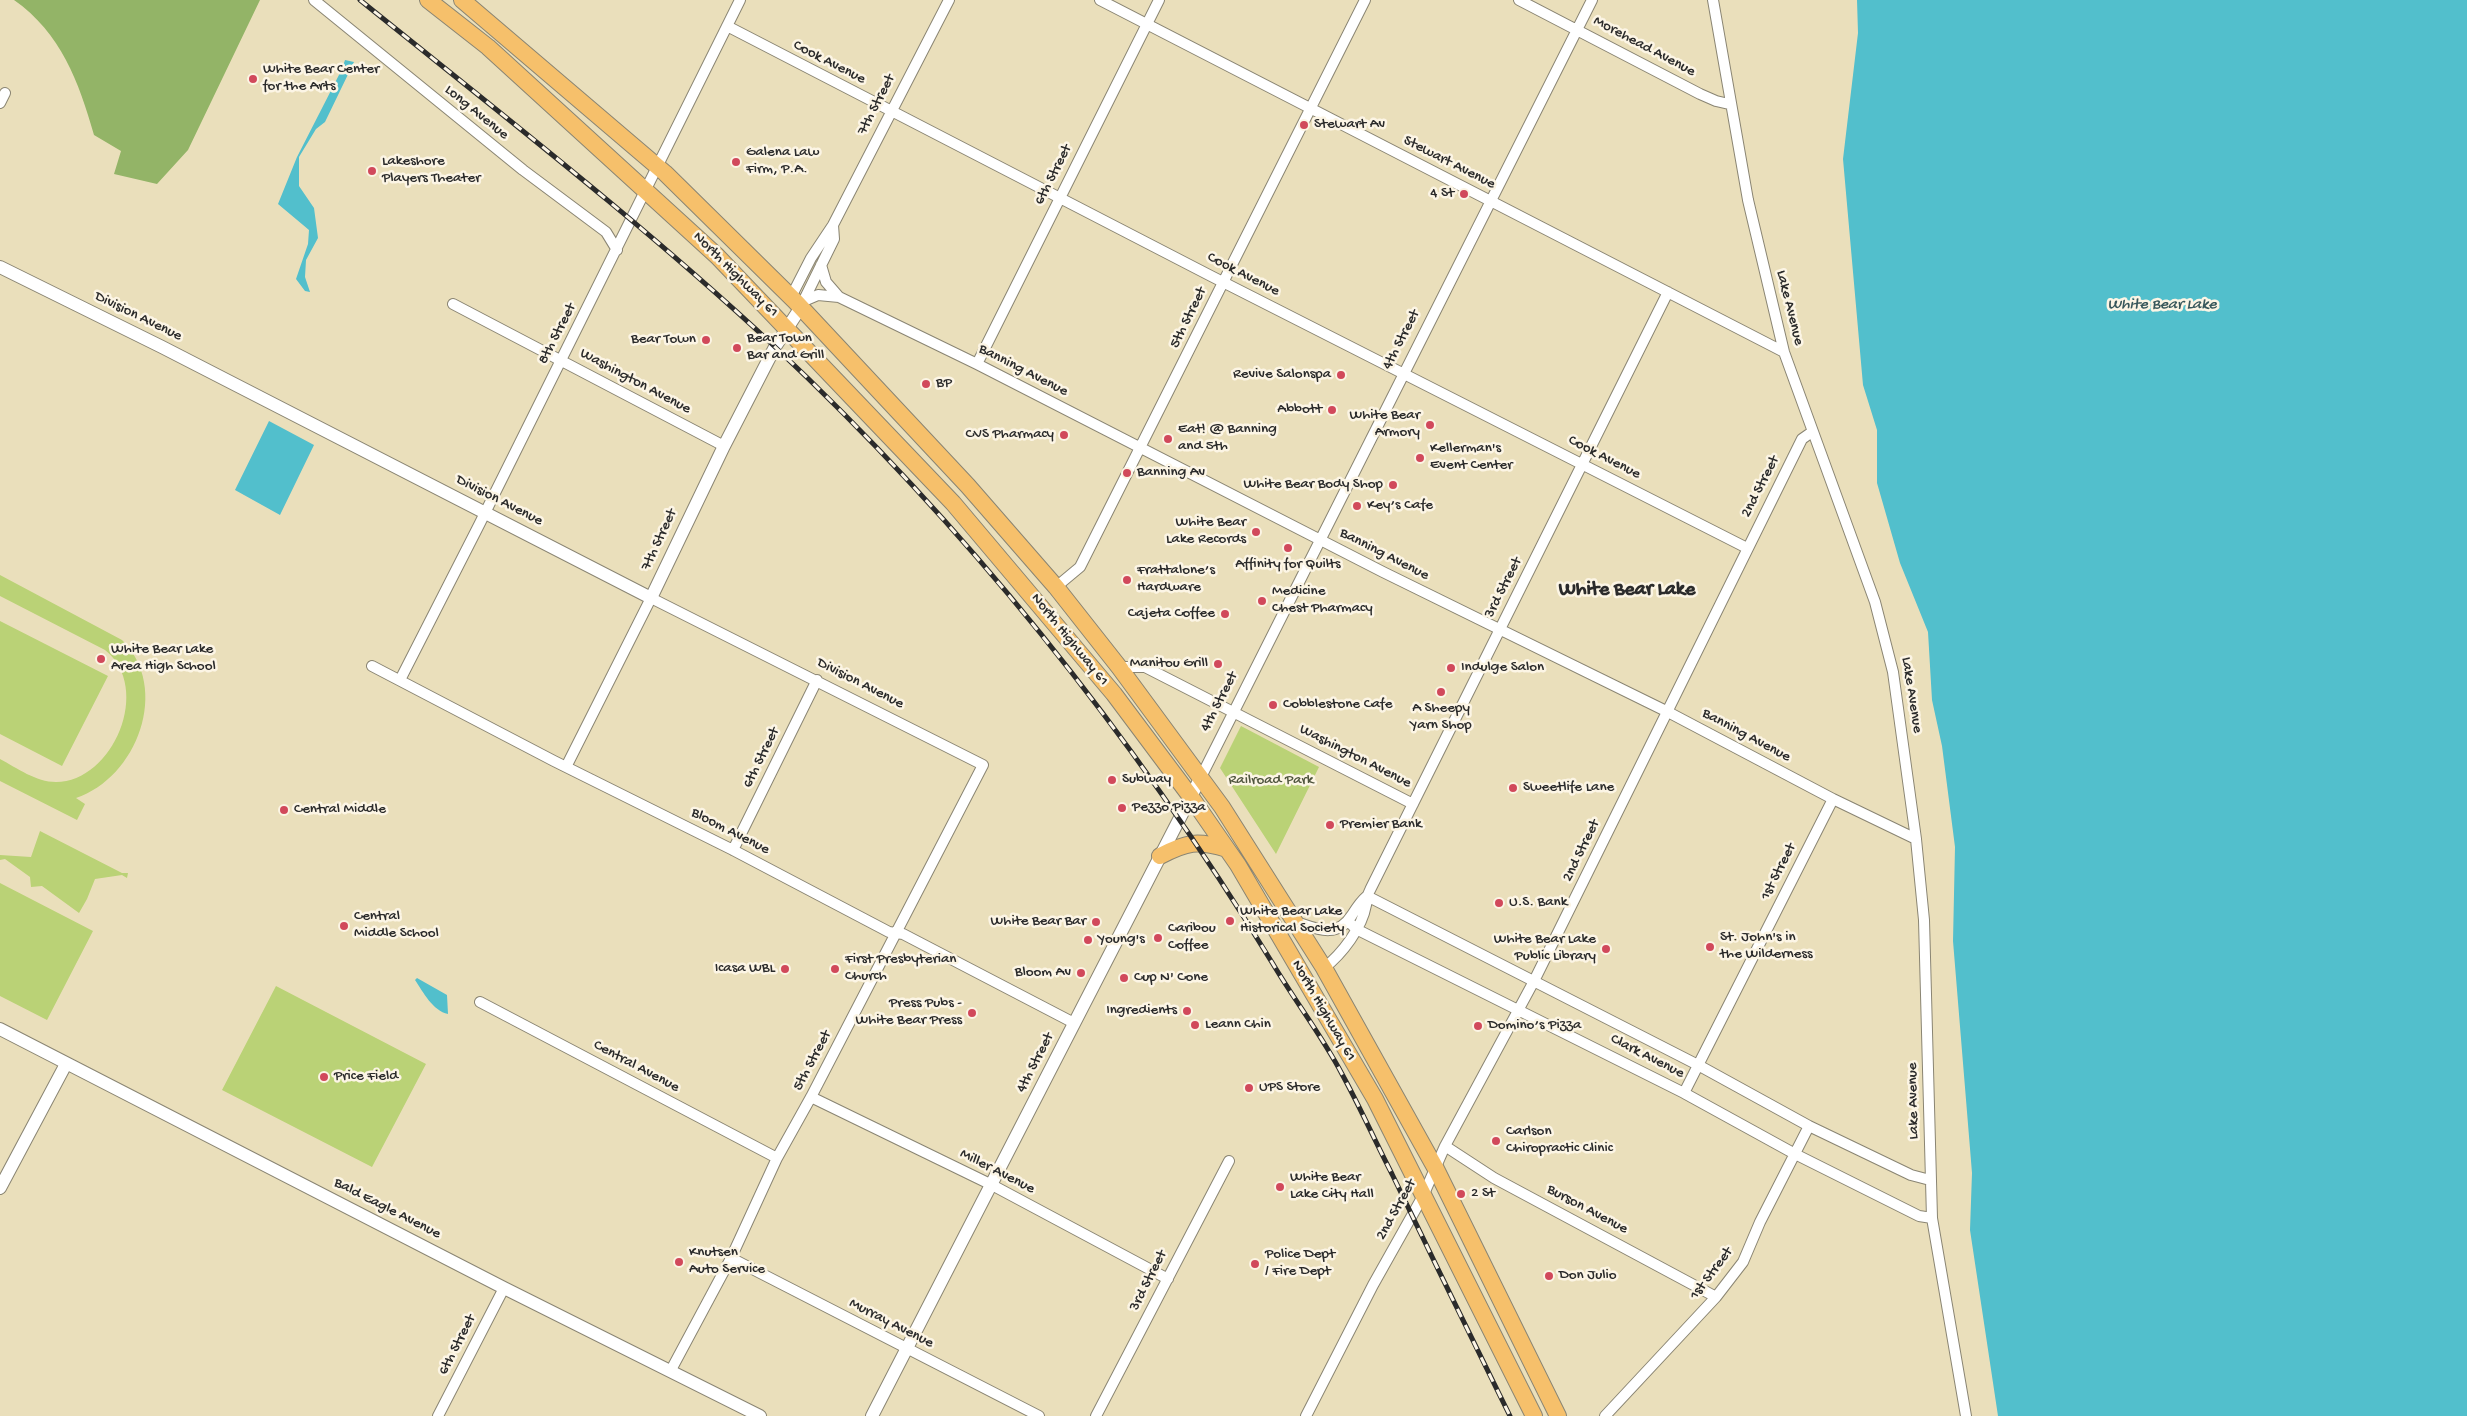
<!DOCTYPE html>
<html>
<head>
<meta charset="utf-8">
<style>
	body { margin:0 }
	canvas { display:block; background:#eadfbb }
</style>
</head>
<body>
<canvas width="2467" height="1416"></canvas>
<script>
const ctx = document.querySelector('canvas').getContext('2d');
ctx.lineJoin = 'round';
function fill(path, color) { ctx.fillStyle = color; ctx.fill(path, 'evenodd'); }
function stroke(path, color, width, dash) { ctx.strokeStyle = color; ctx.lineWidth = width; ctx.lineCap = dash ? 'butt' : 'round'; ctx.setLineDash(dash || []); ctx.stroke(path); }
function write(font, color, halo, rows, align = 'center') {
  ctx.font = font + ' "Gochi Hand",sans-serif'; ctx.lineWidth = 5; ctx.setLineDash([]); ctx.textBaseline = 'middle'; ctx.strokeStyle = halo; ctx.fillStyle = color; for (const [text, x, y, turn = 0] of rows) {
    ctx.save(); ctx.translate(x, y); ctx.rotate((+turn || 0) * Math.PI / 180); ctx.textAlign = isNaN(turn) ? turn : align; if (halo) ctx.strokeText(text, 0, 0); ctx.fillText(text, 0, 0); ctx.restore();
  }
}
const green = new Path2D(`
	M0,575L122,640C171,688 137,778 76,798L85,804L77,820L0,781V759C17,768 36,782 56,782C113,782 153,688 105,650L0,596Z
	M0,621L108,676L62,766L0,734Z
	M1241,726L1319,767L1276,854L1220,768Z
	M40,831L122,873H128L127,878L122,875L95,879L87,899L79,913L42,886L31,887L30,877L5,859L0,860V855L31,857Z
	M0,883L93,931L47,1020L0,996Z
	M276,986L426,1064L372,1167L222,1090Z`);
const forest = new Path2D(`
	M14,0H260L188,150L157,184L114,174L121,151L94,135C79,82 61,33 14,0Z`);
const water = new Path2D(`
	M1857,0H2467V1416H1998L1970,1230L1972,1173L1953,941L1955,847L1942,746L1932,700L1928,632L1900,563L1877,483V430L1863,385L1843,159L1858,33Z
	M345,60L354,62L325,122L316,129L299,157V186L314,208L318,238L306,260L305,277L310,292L305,291L296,279L308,244L309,230L278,204L297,157L342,69Z
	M269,421L314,445L280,515L235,490Z
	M417,978L447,995L448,1014C433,1011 423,992 415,980Z`);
const minor = new Path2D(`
	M314,0L523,170L606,232L617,250
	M1100,0L1784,352
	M1519,0L1700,94L1716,101L1729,104
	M1713,0L1748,200L1784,352L1875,602L1893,672L1916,839L1924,920L1932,1218L1966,1416
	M727,26L1211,276L1747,548
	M0,103L5,93
	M821,265L826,282L839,297
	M791,297L811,258L833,225L949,0
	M804,301L818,295L839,297L977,364L1383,572L1668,712L1833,799L1916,839
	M803,302L834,239L833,225
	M453,304L724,446
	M977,364L1159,0
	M1056,587L1080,567L1365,0
	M372,666L554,761L733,850L889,932L903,934L1074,1023
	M1119,667H1145L1413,804
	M400,680L479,525L740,0
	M566,767L651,598L983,765L811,1097L777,1158L731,1258L671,1370
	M1201,777L1592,0
	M733,850L817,680
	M1367,896L1698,1065L1809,1126L1911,1175L1930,1180
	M1348,921L1356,929L1684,1093L1795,1154L1919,1216L1932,1218
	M1296,922C1317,929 1337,939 1352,915C1357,907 1360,902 1367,896
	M1324,968C1342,954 1362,928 1366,905C1368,899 1367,895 1370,890L1668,292
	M480,1002L777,1158
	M1684,1093L1833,799
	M811,1097L992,1185L1168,1279
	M1445,1146L1494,1178L1716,1297
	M731,1258L1039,1416
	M438,1416L504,1288
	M1096,1416L1229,1161
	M1306,1416L1373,1285L1423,1196L1445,1146L1534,981L1802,439L1812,432
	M1605,1416L1716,1297L1743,1262L1760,1222L1809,1126`);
const tertiary = new Path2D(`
	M0,267L162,347L651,598L724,446L775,347L801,307
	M0,1029L504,1288L760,1416
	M0,1188L66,1064
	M872,1416L1201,777`);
const primary = new Path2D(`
	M428,0L488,47L717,256L953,503L1114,694L1191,797L1238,865L1375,1099L1534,1416
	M462,0L665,173L795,301L968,486L1056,587L1119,667L1222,807L1324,968L1436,1169L1558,1416
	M1160,856C1187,842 1197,840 1227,849`);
const rail = new Path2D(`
	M360,0C500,113 642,223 773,345C967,527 1135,738 1273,964C1295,1001 1322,1036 1342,1074C1360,1107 1375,1141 1392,1174C1431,1255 1470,1335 1510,1416`);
const markers = [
	[253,79,5,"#d1495b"],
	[1304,125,5,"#d1495b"],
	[736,162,5,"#d1495b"],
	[372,171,5,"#d1495b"],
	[1464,194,5,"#d1495b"],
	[706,340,5,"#d1495b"],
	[737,348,5,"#d1495b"],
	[1341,375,5,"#d1495b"],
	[926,384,5,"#d1495b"],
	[1332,410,5,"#d1495b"],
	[1430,425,5,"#d1495b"],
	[1064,435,5,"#d1495b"],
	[1168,439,5,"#d1495b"],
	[1420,458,5,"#d1495b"],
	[1127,473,5,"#d1495b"],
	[1393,485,5,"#d1495b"],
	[1357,506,5,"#d1495b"],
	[1256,532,5,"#d1495b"],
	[1288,548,5,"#d1495b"],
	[1127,580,5,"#d1495b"],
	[1262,601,5,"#d1495b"],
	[1225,614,5,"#d1495b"],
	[101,659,5,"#d1495b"],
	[1218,664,5,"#d1495b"],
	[1451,668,5,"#d1495b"],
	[1441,692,5,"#d1495b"],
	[1273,705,5,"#d1495b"],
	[1112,780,5,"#d1495b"],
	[1513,788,5,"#d1495b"],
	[1122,808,5,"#d1495b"],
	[284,810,5,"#d1495b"],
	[1330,825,5,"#d1495b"],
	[1499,903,5,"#d1495b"],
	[1230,921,5,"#d1495b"],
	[1096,922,5,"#d1495b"],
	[344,926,5,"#d1495b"],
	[1158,938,5,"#d1495b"],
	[1088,940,5,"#d1495b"],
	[1710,947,5,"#d1495b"],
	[1606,949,5,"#d1495b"],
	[785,969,5,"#d1495b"],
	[835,969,5,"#d1495b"],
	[1081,973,5,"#d1495b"],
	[1124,978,5,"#d1495b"],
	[1187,1011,5,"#d1495b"],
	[972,1013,5,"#d1495b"],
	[1195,1025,5,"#d1495b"],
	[1478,1026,5,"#d1495b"],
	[324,1077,5,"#d1495b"],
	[1249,1088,5,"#d1495b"],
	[1496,1141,5,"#d1495b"],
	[1280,1187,5,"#d1495b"],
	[1461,1194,5,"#d1495b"],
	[679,1262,5,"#d1495b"],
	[1255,1264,5,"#d1495b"],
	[1549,1276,5,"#d1495b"]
];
const streetNames = [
	["Morehead Avenue",1644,47,28],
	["Cook Avenue",829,63,27],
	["7th Street",877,105,-63],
	["Long Avenue",476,113,39],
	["Stewart Avenue",1449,163,27],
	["6th Street",1054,175,-63],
	["North Highway 61",735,275,45],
	["Cook Avenue",1243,275,27],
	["Lake Avenue",1789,308,76],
	["Division Avenue",138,317,26],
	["5th Street",1189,318,-64],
	["8th Street",558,334,-63],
	["4th Street",1402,340,-63],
	["Banning Avenue",1023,371,27],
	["Washington Avenue",635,382,28],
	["Cook Avenue",1604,458,27],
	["2nd Street",1761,487,-63],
	["Division Avenue",499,501,27],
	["7th Street",660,540,-65],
	["Banning Avenue",1384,555,27],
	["3rd Street",1504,588,-63],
	["North Highway 61",1069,640,51],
	["Division Avenue",860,684,27],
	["Lake Avenue",1911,695,81],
	["4th Street",1220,702,-63],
	["Banning Avenue",1746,736,28],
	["Washington Avenue",1355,757,27],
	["6th Street",762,758,-64],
	["Bloom Avenue",730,832,27],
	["2nd Street",1582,851,-64],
	["1st Street",1779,872,-63],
	["North Highway 61",1323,1011,60],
	["Clark Avenue",1647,1057,27],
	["5th Street",813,1061,-62],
	["4th Street",1036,1063,-63],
	["Central Avenue",636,1067,28],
	["Lake Avenue",1914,1101,-91],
	["Miller Avenue",997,1172,27],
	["Bald Eagle Avenue",387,1209,27],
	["2nd Street",1397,1210,-61],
	["Burson Avenue",1587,1210,28],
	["1st Street",1712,1274,-53],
	["3rd Street",1149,1281,-63],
	["Murray Avenue",891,1324,27],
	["6th Street",458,1345,-63]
];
const poiNames = [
	["White Bear Center",263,70],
	["for the Arts",263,87],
	["Stewart Av",1314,125],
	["Galena Law",746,153],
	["Firm, P.A.",746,170],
	["Lakeshore",382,162],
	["Players Theater",382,179],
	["4 St",1454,194,"right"],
	["Bear Town",747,339],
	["Bar and Grill",747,356],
	["Bear Town",696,340,"right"],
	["Revive Salonspa",1331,375,"right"],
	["BP",936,384],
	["Abbott",1322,410,"right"],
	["White Bear",1420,416,"right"],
	["Armory",1420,433,"right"],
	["Eat! @ Banning",1178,430],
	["and 5th",1178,447],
	["CVS Pharmacy",1054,435,"right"],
	["Kellerman's",1430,449],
	["Event Center",1430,466],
	["Banning Av",1137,473],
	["White Bear Body Shop",1383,485,"right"],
	["Key’s Cafe",1367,506],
	["White Bear",1246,523,"right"],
	["Lake Records",1246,540,"right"],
	["Affinity for Quilts",1288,565,"center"],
	["Frattalone’s",1137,571],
	["Hardware",1137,588],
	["Medicine",1272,592],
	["Chest Pharmacy",1272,609],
	["Cajeta Coffee",1215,614,"right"],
	["White Bear Lake",111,650],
	["Area High School",111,667],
	["Manitou Grill",1208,664,"right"],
	["Indulge Salon",1461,668],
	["Cobblestone Cafe",1283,705],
	["A Sheepy",1441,709,"center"],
	["Yarn Shop",1441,726,"center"],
	["Subway",1122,780],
	["Sweetlife Lane",1523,788],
	["Pezzo Pizza",1132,808],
	["Central Middle",294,810],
	["Premier Bank",1340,825],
	["U.S. Bank",1509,903],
	["White Bear Lake",1240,912],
	["Historical Society",1240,929],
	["Central",354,917],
	["Middle School",354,934],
	["White Bear Bar",1086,922,"right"],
	["Caribou",1168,929],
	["Coffee",1168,946],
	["St. John's in",1720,938],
	["the Wilderness",1720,955],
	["Young's",1098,940],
	["White Bear Lake",1596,940,"right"],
	["Public Library",1596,957,"right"],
	["First Presbyterian",845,960],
	["Church",845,977],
	["Icasa WBL",775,969,"right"],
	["Bloom Av",1071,973,"right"],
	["Cup N' Cone",1134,978],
	["Press Pubs -",962,1004,"right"],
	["White Bear Press",962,1021,"right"],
	["Ingredients",1177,1011,"right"],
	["Leann Chin",1205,1025],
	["Domino’s Pizza",1488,1026],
	["Price Field",334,1077],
	["UPS Store",1259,1088],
	["Carlson",1506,1132],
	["Chiropractic Clinic",1506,1149],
	["White Bear",1290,1178],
	["Lake City Hall",1290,1195],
	["2 St",1471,1194],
	["Knutsen",689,1253],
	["Auto Service",689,1270],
	["Police Dept",1265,1255],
	["/ Fire Dept",1265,1272],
	["Don Julio",1559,1276]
];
const parkNames = [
	["Railroad Park",1271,781]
];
const waterNames = [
	["White Bear Lake",2162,306]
];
const districtNames = [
	["White Bear Lake",1627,591]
];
fill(green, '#bad276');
fill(forest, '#93b467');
fill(water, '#52bfcc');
stroke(minor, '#8a8573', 12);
stroke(tertiary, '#8a8573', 14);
stroke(primary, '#8a8573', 18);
stroke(minor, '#fff', 10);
stroke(tertiary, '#fff', 12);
stroke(primary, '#f6c06b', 16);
stroke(rail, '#2b2b2b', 5);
stroke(rail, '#fcf5e5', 3, [9]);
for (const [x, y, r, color] of markers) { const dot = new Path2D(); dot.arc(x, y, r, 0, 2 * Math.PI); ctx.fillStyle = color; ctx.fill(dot); stroke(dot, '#fcf5e5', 2); }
write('15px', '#2b2b2b', '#fcf5e5', streetNames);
write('15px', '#2b2b2b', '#fcf5e5', poiNames, 'left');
write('15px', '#4f553e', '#fcf5e5', parkNames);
write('italic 16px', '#37575b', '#fcf5e5', waterNames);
write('bold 20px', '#2b2b2b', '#fcf5e5', districtNames);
</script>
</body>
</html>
